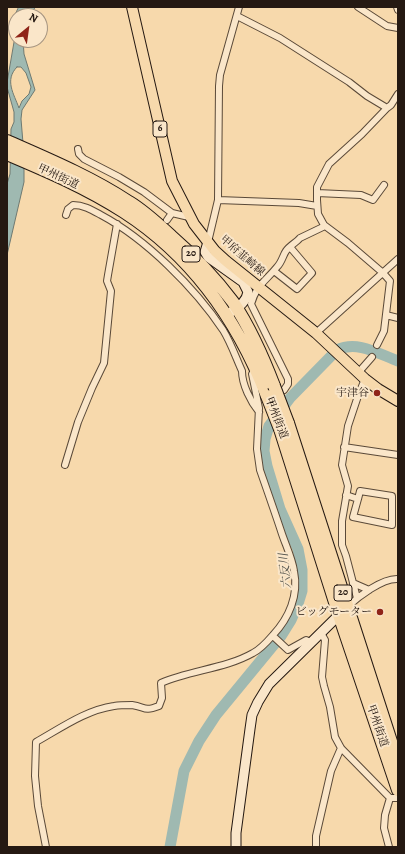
<!DOCTYPE html>
<html>
<head>
<meta charset="utf-8">
<style>
	body { margin:0 }
	#map { position:relative; width:405px; height:854px; overflow:hidden; background:#f7d9ac; font-family:Alegreya,serif }
	canvas { display:block }
	.frame { position:absolute; inset:0; border:8px solid #251912; pointer-events:none }
	.north { position:absolute; left:8px; top:8px; width:40px; height:40px; box-sizing:border-box; background:#fae6c9; border:1px solid #a59480; border-radius:50%; rotate:29deg; font-size:11px; font-weight:700; line-height:16px; text-align:center; color:#251912 }
	.north::after { content:''; display:block; margin:auto; width:14px; height:18px; background:#8f2418; clip-path:polygon(50% 0,100% 100%,50% 72%,0 100%) }
</style>
</head>
<body>
<div id="map">
<canvas width="405" height="854"></canvas>
<div class="frame"></div>
<div class="north">N</div>
</div>
<script>
const ctx = document.querySelector('canvas').getContext('2d');
ctx.lineJoin = 'round';
function fill(path, color) { ctx.fillStyle = color; ctx.fill(path, 'evenodd'); }
function stroke(path, color, width, dash) { ctx.strokeStyle = color; ctx.lineWidth = width; ctx.lineCap = dash ? 'butt' : 'round'; ctx.setLineDash(dash || []); ctx.stroke(path); }
function write(font, color, halo, rows, align = 'center') {
  ctx.font = font + ' Alegreya,"Noto Serif JP",serif'; ctx.lineWidth = 4; ctx.setLineDash([]); ctx.textBaseline = 'middle'; ctx.strokeStyle = halo; ctx.fillStyle = color; for (const [text, x, y, turn = 0] of rows) {
    ctx.save(); ctx.translate(x, y); ctx.rotate((+turn || 0) * Math.PI / 180); ctx.textAlign = isNaN(turn) ? turn : align; if (halo) ctx.strokeText(text, 0, 0); ctx.fillText(text, 0, 0); ctx.restore();
  }
}
const water = new Path2D(`
	M19,7H35L31,16H16V13Z
	M16,31V40H23L24,54L35,90L22,110L21,119L24,155V182L7,255V184L10,174L11,129L14,122V112L7,87V83ZM17,67H21L26,73L31,87L29,94L22,101L19,108C14,94 4,80 17,67Z`);
const river = new Path2D(`
	M170,847L184,771L199,741L216,715L281,636L291,620L298,604L302,591V570L298,549L280,509L267,466L264,451L265,439L269,426L290,398L337,350C357,340 379,354 398,361`);
const street = new Path2D(`
	M358,7L387,26L398,28
	M397,7L398,10
	M237,16L280,38L349,82L367,96L387,108
	M78,149L79,154L84,159L119,177L144,192L172,213L189,217
	M317,193L361,195L373,200L384,185
	M218,200L299,203L317,206
	M66,215L68,209L73,205C84,205 92,210 101,215C146,239 195,288 223,330C231,343 236,358 242,371C242,385 251,402 259,412
	M167,220L172,213
	M208,242L218,200L219,86L220,75L239,7
	M274,271L297,289L312,273L290,247
	M386,315L398,318
	M316,333L398,259
	M377,345L384,331L390,281L383,273L348,243L324,225L318,214L317,200V187L329,164L362,134L387,108L391,105L398,94
	M358,373L372,357
	M284,390L288,384V379L251,304C257,284 265,282 277,267C282,262 283,255 286,251C290,245 296,243 300,238L325,226
	M344,447L398,455
	M65,465L78,422L92,388L104,363L111,291L107,281L108,275L117,224
	M346,495L358,499L360,491L392,496V525L353,517L358,499
	M353,583L369,590
	M357,598L346,556L342,545V521L348,486L342,465L348,426L358,396L365,379
	M347,607C358,597 382,578 398,579
	M321,633L325,640L322,677L324,686L330,707L335,737L341,748L390,798H398
	M273,636L288,650L306,640L311,642
	M46,847L38,806L35,776L36,742C61,728 86,710 114,706C120,705 127,705 132,705C146,707 143,712 159,706L162,698L161,683C190,670 225,669 253,653C261,649 267,642 273,635C289,618 299,595 294,571C292,557 285,544 281,531C274,510 267,490 260,470L257,449L259,408L252,374L254,370
	M316,847V836L331,771L341,748
	M389,847L384,828L385,815L390,798`);
const secondary = new Path2D(`
	M208,242L205,252L208,257L243,282L248,292C246,304 236,308 227,315
	M236,847V833L250,729L252,715L258,702L269,684L343,611`);
const primary = new Path2D(`
	M132,7L172,181L194,224L215,251L226,261L316,333L365,379L378,389L398,401`);
const highway = new Path2D(`
	M7,141C48,159 91,177 129,202C144,211 158,224 171,236C194,256 215,278 233,302C250,328 263,357 274,386
	M7,154C47,171 87,188 124,212C192,256 238,321 267,396
	M288,423L398,763
	M280,429L339,615L398,790`);
const highwayBridge = new Path2D(`
	M274,386L288,423
	M267,396L280,429`);
const markers = [
	[377,393,4,"#8f2418"],
	[380,612,4,"#8f2418"]
];
const shields = [
	[160,129,14],
	[191,254,18],
	[343,593,18]
];
const shieldNames = [
	["6",160,129],
	["20",191,254],
	["20",343,593]
];
const streetNames = [
	["甲州街道",58,177,25],
	["甲府韮崎線",242,256,41],
	["甲州街道",276,418,69],
	["甲州街道",377,726,71]
];
const poiNames = [
	["宇津谷",369,393],
	["ビッグモーター",372,612]
];
const waterNames = [
	["六反川",286,571,-96]
];
fill(water, '#9fb9b1');
stroke(water, '#6e7971', 1);
stroke(river, '#9fb9b1', 11);
stroke(street, '#5a4938', 8);
stroke(secondary, '#251912', 11);
stroke(primary, '#251912', 12);
stroke(highway, '#251912', 14);
stroke(street, '#fae6c9', 6);
stroke(secondary, '#fae6c9', 9);
stroke(primary, '#f7d9ac', 10);
stroke(highway, '#f7d9ac', 12);
stroke(highwayBridge, '#251912', 14, []);
stroke(highwayBridge, '#f7d9ac', 12);
for (const [x, y, r, color] of markers) { const dot = new Path2D(); dot.arc(x, y, r, 0, 2 * Math.PI); ctx.fillStyle = color; ctx.fill(dot); stroke(dot, '#fae6c9', 1.5); }
for (const [x, y, w] of shields) { const box = new Path2D(); box.roundRect(x - w / 2, y - 8, w, 16, 3); ctx.fillStyle = '#fae6c9'; ctx.fill(box); stroke(box, '#251912', 1); }
write('bold 10px', '#251912', null, shieldNames);
write('11px', '#251912', '#fae6c9', streetNames);
write('11px', '#251912', '#fae6c9', poiNames, 'right');
write('italic 12px', '#50514a', '#fae6c9', waterNames);
</script>
</body>
</html>
